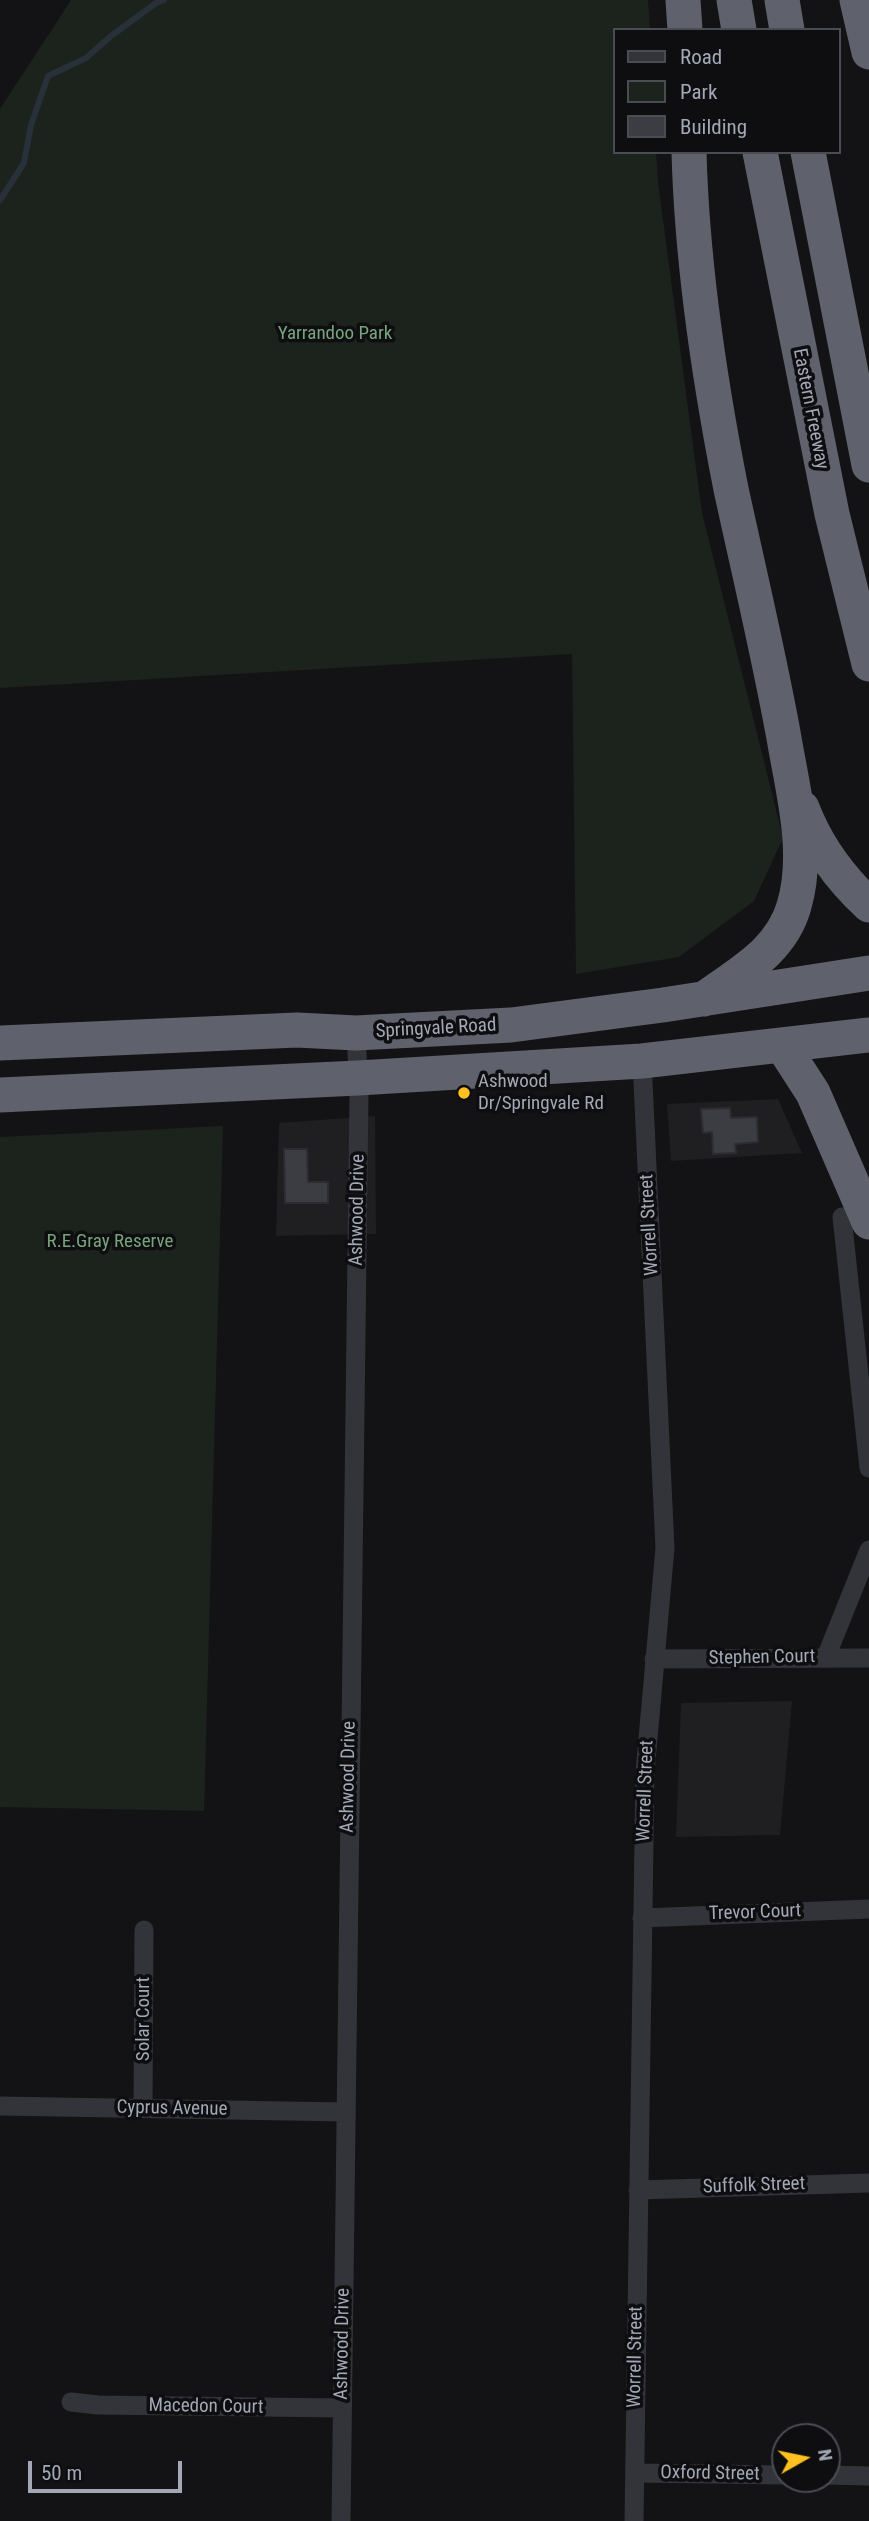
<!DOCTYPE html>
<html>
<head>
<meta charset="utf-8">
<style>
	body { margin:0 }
	#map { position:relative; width:869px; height:2521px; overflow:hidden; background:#131315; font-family:"Roboto Condensed",sans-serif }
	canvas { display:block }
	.legend { position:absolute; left:613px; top:28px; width:228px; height:126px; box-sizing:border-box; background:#0e0e10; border:2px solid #4a4c53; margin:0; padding:9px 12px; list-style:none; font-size:21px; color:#a3a8b7 }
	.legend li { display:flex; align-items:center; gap:14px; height:35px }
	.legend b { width:35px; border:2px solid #4a4c53 }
	.north { position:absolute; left:771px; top:2423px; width:70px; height:70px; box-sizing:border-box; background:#0e0e10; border:2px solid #4a4c53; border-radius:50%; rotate:81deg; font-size:19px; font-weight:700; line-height:28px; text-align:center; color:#a3a8b7 }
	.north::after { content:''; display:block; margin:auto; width:24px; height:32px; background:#ffc120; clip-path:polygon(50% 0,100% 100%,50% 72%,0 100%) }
	.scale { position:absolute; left:28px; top:2461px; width:154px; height:32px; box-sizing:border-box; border:4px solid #a3a8b7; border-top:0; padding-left:9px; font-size:21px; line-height:24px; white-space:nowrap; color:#a3a8b7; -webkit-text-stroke:5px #0e0e10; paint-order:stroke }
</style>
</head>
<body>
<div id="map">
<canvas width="869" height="2521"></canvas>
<ul class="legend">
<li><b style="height:9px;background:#33343a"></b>Road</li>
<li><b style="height:19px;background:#1b231c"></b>Park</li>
<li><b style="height:19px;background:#3c3d43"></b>Building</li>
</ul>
<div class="north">N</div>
<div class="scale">50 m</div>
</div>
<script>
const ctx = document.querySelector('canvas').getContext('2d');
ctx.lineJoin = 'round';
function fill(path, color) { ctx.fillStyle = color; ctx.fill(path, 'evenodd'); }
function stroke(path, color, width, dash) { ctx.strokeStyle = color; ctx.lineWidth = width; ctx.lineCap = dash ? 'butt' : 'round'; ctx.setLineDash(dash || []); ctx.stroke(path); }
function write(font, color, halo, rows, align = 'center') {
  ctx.font = font + ' "Roboto Condensed",sans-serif'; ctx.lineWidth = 7; ctx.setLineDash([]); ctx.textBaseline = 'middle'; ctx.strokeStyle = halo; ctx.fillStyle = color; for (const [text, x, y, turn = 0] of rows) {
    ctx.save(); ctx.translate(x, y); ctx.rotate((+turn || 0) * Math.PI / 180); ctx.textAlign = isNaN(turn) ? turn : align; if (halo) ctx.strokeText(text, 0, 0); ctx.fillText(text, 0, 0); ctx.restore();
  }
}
const built = new Path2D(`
	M778,1099L802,1153L671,1161L667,1104Z
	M375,1116L376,1234L276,1236L279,1123Z
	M792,1701L780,1835L676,1837L681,1703Z`);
const green = new Path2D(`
	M71,0H648L650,30H615V152H656L658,182L702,513L783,838L754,901L679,957L576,974L572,654L0,688V109Z
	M223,1126L204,1811L0,1807V1137Z`);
const stream = new Path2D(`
	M0,200L24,163L31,125L48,76L86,58L111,36L156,3L164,0`);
const building = new Path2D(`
	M730,1108L731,1118L757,1117L758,1142L735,1144L736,1153L713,1154L712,1132L703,1133L701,1109Z
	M284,1149H307L308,1182H328V1203H285Z`);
const street = new Path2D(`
	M842,1217L869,1468
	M826,1657L869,1550
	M654,1659L869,1658
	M642,1918L869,1909
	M0,2106L345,2112
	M143,2108L144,1930
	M638,2190L869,2183
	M71,2402L98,2405L342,2408
	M635,2473L785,2475
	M827,2475L869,2476
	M341,2521L359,1095L356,1033
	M634,2521L645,1772L665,1548L642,1061`);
const highway = new Path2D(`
	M683,0L685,30
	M734,0L739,30
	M782,0L787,30
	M857,0L869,52
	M689,152C692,265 709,378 731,489C749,572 769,655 784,738C793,792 810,852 794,906C781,952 739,973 704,999
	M760,152L832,514L869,664
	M808,152L869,465
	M802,808C816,845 840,878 869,905
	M0,1043L297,1030L356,1033L511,1025L663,1005L869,973
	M782,1045L813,1093L869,1222
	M0,1095L358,1078L642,1061L869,1035`);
const markers = [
	[464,1093,7,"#ffc120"]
];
const parkNames = [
	["Yarrandoo Park",335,334],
	["R.E.Gray Reserve",110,1242]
];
const streetNames = [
	["Eastern Freeway",810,409,79],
	["Springvale Road",436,1029,-3],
	["Ashwood Drive",358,1210,-89],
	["Worrell Street",650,1225,-93],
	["Stephen Court",762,1658,-1],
	["Ashwood Drive",349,1777,-89],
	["Worrell Street",646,1791,-88],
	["Trevor Court",755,1913,-2],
	["Solar Court",144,2019,-90],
	["Cyprus Avenue",172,2109,1],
	["Suffolk Street",754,2186,-2],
	["Ashwood Drive",343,2344,-89],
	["Worrell Street",636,2357,-89],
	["Macedon Court",206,2407,1],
	["Oxford Street",710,2474,1]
];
const poiNames = [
	["Ashwood",478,1082],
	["Dr/Springvale Rd",478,1104]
];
fill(built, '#1f1f22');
fill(green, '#1b231c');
stroke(stream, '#28313a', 6);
fill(building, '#3c3d43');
stroke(building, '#2d2d31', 2);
stroke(street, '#33343a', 19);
stroke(highway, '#5f626c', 35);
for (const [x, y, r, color] of markers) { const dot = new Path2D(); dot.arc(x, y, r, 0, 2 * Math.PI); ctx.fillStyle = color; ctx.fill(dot); stroke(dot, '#0e0e10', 2.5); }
write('19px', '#78a47d', '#0e0e10', parkNames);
write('19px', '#a3a8b7', '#0e0e10', streetNames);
write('19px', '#a3a8b7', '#0e0e10', poiNames, 'left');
</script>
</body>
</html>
